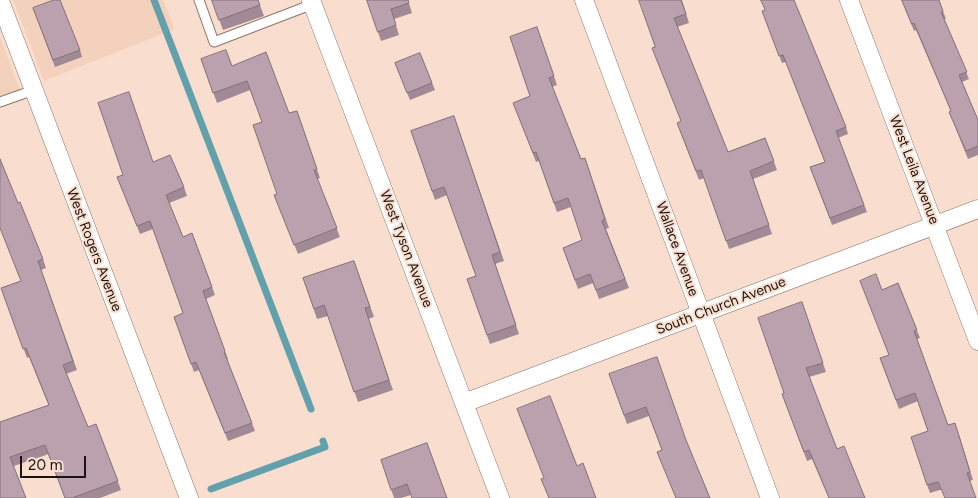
<!DOCTYPE html>
<html>
<head>
<meta charset="utf-8">
<style>
	body { margin:0 }
	#map { position:relative; width:978px; height:498px; overflow:hidden; background:#f9decf; font-family:Figtree,sans-serif }
	canvas { display:block }
	.scale { position:absolute; left:20px; top:456px; width:66px; height:22px; box-sizing:border-box; border:2px solid #1c130e; border-top:0; padding-left:6px; font-size:15px; line-height:18px; white-space:nowrap; color:#1c130e; -webkit-text-stroke:4px #f9decf; paint-order:stroke }
</style>
</head>
<body>
<div id="map">
<canvas width="978" height="498"></canvas>
<div class="scale">20 m</div>
</div>
<script>
const ctx = document.querySelector('canvas').getContext('2d');
ctx.lineJoin = 'round';
function fill(path, color) { ctx.fillStyle = color; ctx.fill(path, 'evenodd'); }
function stroke(path, color, width, dash) { ctx.strokeStyle = color; ctx.lineWidth = width; ctx.lineCap = dash ? 'butt' : 'round'; ctx.setLineDash(dash || []); ctx.stroke(path); }
function write(font, color, halo, rows, align = 'center') {
  ctx.font = font + ' Figtree,sans-serif'; ctx.lineWidth = 4; ctx.setLineDash([]); ctx.textBaseline = 'middle'; ctx.strokeStyle = halo; ctx.fillStyle = color; for (const [text, x, y, turn = 0] of rows) {
    ctx.save(); ctx.translate(x, y); ctx.rotate((+turn || 0) * Math.PI / 180); ctx.textAlign = isNaN(turn) ? turn : align; if (halo) ctx.strokeText(text, 0, 0); ctx.fillText(text, 0, 0); ctx.restore();
  }
}
const built = new Path2D(`
	M13,0H163L175,29L44,81Z
	M0,37L20,90L0,98Z`);
const stream = new Path2D(`
	M154,0L311,409
	M211,489L325,447L323,441`);
const lane = new Path2D(`
	M199,0L214,42L313,4
	M0,102L34,90`);
const street = new Path2D(`
	M311,0L500,498
	M584,0L770,498
	M849,0L978,341
	M0,1L189,498
	M464,403L978,209`);
const wall = new Path2D(`
	M212,0H258L264,16L223,30Z
	M367,0H408L412,13L394,19L399,35L381,41Z
	M682,0L689,23L677,27L728,152L765,138L777,170L753,179L772,234L729,249L704,178L699,180L680,131L681,121L655,47Z
	M902,0H939L946,19H944L969,79L962,82L978,120V155L968,159L952,119L949,112L951,111L916,30L914,31Z
	M33,8L80,50L82,57L55,67Z
	M762,11L846,127L848,134L838,138L867,212L832,225L810,167L825,162L786,62L782,63Z
	M537,27L557,85L552,87L581,159L585,158L609,228L606,229L629,288L599,299L593,283L578,289L563,248L582,240L571,207L557,212L539,161L536,162L517,112L530,96Z
	M420,53L435,90L410,100L395,63Z
	M201,59L232,66L289,113L297,111L320,178L317,179L340,237L298,254L278,204L277,194L262,122L250,90L217,103Z
	M454,116L504,261L495,264L519,334L490,344L467,279L476,276L447,195L435,200L411,131Z
	M153,162L184,187L187,196L169,203L183,237L192,233L215,295L206,299L228,359L227,360L255,431L228,441L199,370L194,372L174,317L183,313L153,229L140,234L117,177Z
	M18,203L43,259L46,268L41,270L77,370L66,374L88,427L96,424L121,490L100,498H65L49,454L14,466L0,498V422L49,406L29,357L27,358L1,288L21,281Z
	M354,261L374,317L368,319L393,390L358,402L328,316L317,319L303,278Z
	M898,283L920,338L917,339L948,425L958,431L973,480L930,493L927,485L928,431L918,401L899,409L880,358L889,355L882,290Z
	M802,302L826,372L809,377L837,449L865,498H829L812,459L807,461L782,394L784,393Z
	M609,374L687,441L662,450L649,416L627,424Z
	M427,443L411,495L401,498H394L381,460Z`);
const building = new Path2D(`
	M54,0H60L80,50L53,60L33,8Z
	M212,0H258L260,5L219,20Z
	M367,0H408L409,3L391,9L396,25L378,32Z
	M639,0H681L686,14L674,18L728,152L765,138L774,161L750,171L769,225L726,241L701,170L696,171L677,123L681,121L652,48L655,47Z
	M761,0H794L846,127L836,131L864,205L830,218L810,167L825,162L783,55L779,56L762,11L765,10Z
	M902,0H939L943,11L941,12L967,72L959,75L978,120V146L966,151L949,112L951,111L914,23L912,24Z
	M537,27L554,76L549,78L581,159L585,158L605,219L602,221L625,279L596,290L590,274L575,280L563,248L582,240L568,198L554,203L536,152L533,153L513,103L530,96L510,37Z
	M226,50L232,66L266,52L289,113L297,111L317,169L314,170L337,228L294,245L274,195L277,194L253,125L262,122L247,81L213,93L201,59Z
	M420,53L432,83L407,93L395,63Z
	M129,92L153,162L170,155L184,187L166,195L183,237L192,233L212,287L203,291L225,351L224,352L252,423L225,433L196,362L191,364L174,317L183,313L150,221L137,226L117,177L123,175L98,103Z
	M454,116L500,252L492,255L516,325L487,335L467,279L476,276L444,187L432,191L411,131Z
	M0,159L18,203L20,202L43,259L38,261L73,361L63,365L88,427L96,424L118,481L72,498H65L45,445L10,457L26,498H0V422L49,405L26,348L23,349L1,288L21,281L0,228Z
	M354,261L370,307L365,308L389,380L354,392L324,305L314,309L303,278Z
	M876,274L882,290L898,283L917,330L914,331L948,425L955,423L970,472L967,473L976,498H945L938,482L927,485L911,437L928,431L915,393L896,400L880,358L889,355L860,281Z
	M802,302L823,363L806,368L837,449L844,446L865,498H829L809,450L804,452L782,394L784,393L758,318Z
	M657,357L686,440L710,498H676L657,452L662,450L646,407L624,415L609,374Z
	M550,396L577,466L583,463L596,498H549L541,479L544,478L517,409Z
	M427,443L447,498H412L407,484L391,490L381,460Z`);
const streetNames = [
	["West Leila Avenue",914,170,69],
	["West Tyson Avenue",406,249,69],
	["Wallace Avenue",677,249,70],
	["West Rogers Avenue",94,250,69],
	["South Church Avenue",721,306,-21]
];
fill(built, '#f3d1bd');
stroke(stream, '#62a1ab', 7);
stroke(lane, '#8d7567', 11);
stroke(street, '#8d7567', 19);
stroke(lane, '#fff', 9);
stroke(street, '#fff', 18);
fill(wall, '#a18a96');
fill(building, '#bba0ae');
stroke(building, '#83707a', 1);
write('14px', '#1c130e', '#f9decf', streetNames);
</script>
</body>
</html>
